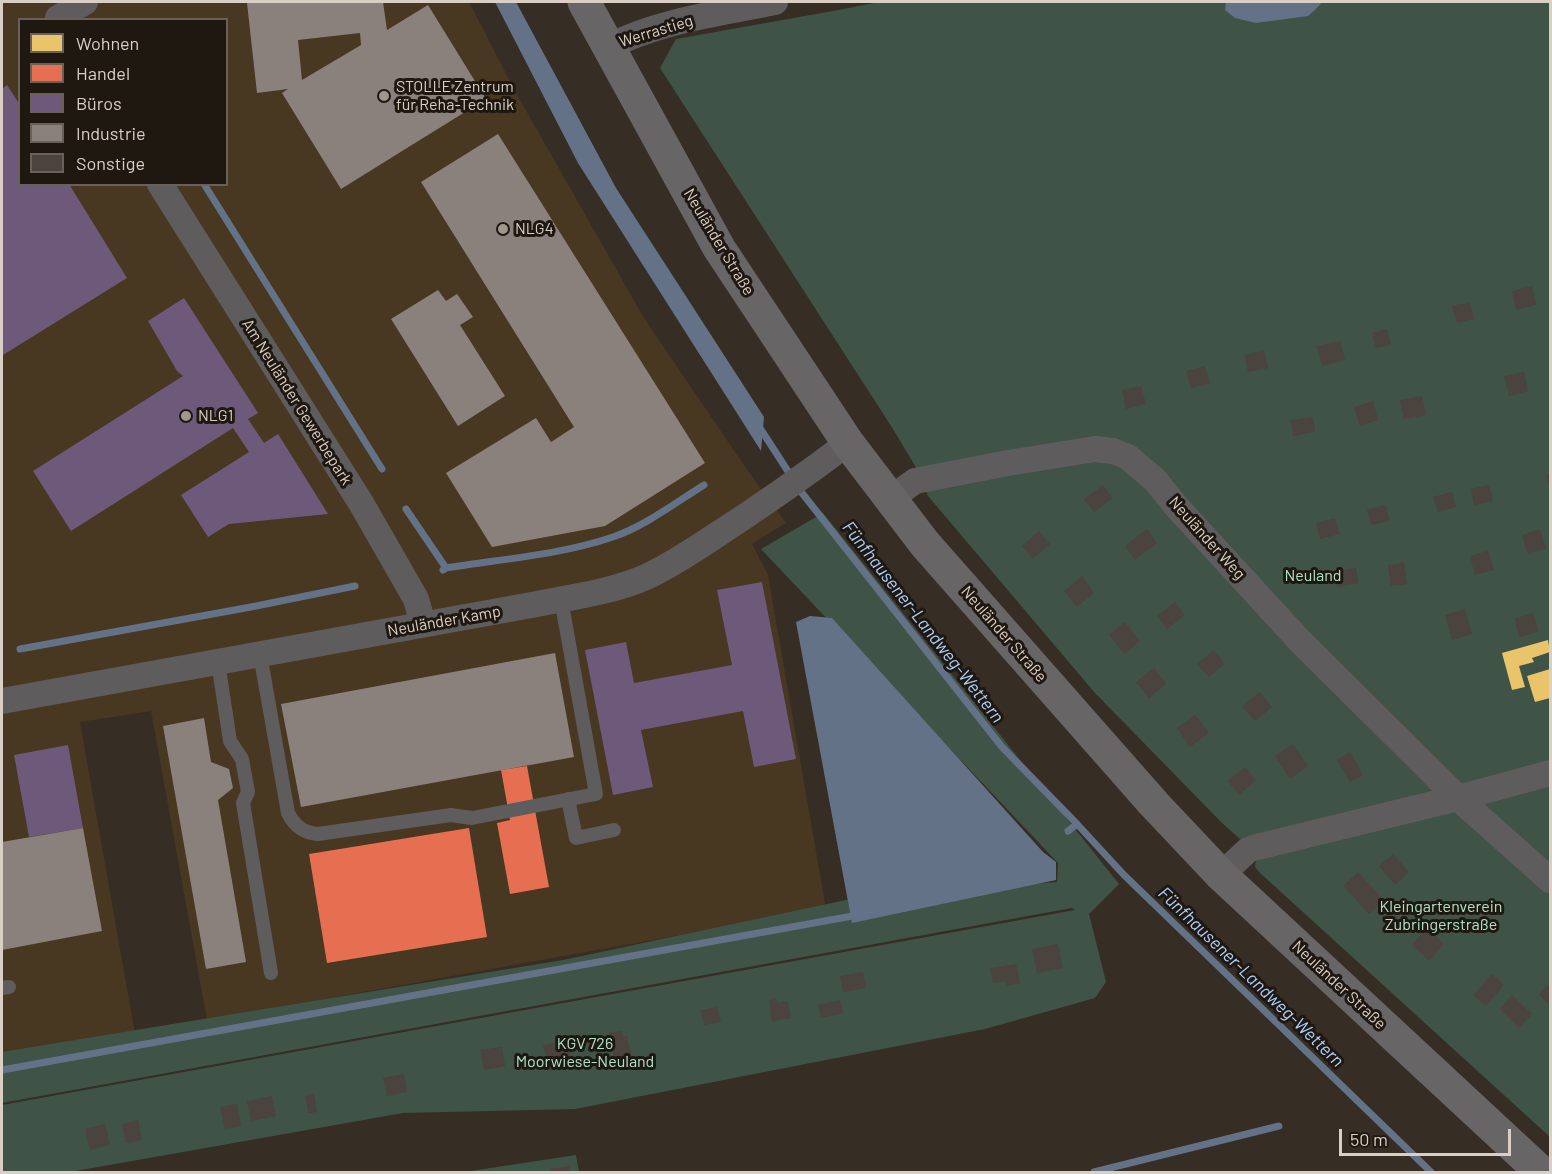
<!DOCTYPE html>
<html>
<head>
<meta charset="utf-8">
<style>
	body { margin:0 }
	#map { position:relative; width:1552px; height:1174px; overflow:hidden; background:#362e24; font-family:Barlow,sans-serif }
	canvas { display:block }
	.frame { position:absolute; inset:0; border:3px solid #d9cfc5; pointer-events:none }
	.legend { position:absolute; left:18px; top:18px; width:210px; height:168px; box-sizing:border-box; background:#1f1811; border:2px solid #696159; margin:0; padding:8px 10px; list-style:none; font-size:18px; color:#d9cfc5 }
	.legend li { display:flex; align-items:center; gap:12px; height:30px }
	.legend b { width:30px; border:2px solid #696159 }
	.scale { position:absolute; left:1339px; top:1129px; width:172px; height:27px; box-sizing:border-box; border:3px solid #d9cfc5; border-top:0; padding-left:8px; font-size:18px; line-height:21px; white-space:nowrap; color:#d9cfc5; -webkit-text-stroke:4px #1f1811; paint-order:stroke }
</style>
</head>
<body>
<div id="map">
<canvas width="1552" height="1174"></canvas>
<div class="frame"></div>
<ul class="legend">
<li><b style="height:16px;background:#e9c46a"></b>Wohnen</li>
<li><b style="height:16px;background:#e76f51"></b>Handel</li>
<li><b style="height:16px;background:#6d597a"></b>Büros</li>
<li><b style="height:16px;background:#8a817c"></b>Industrie</li>
<li><b style="height:16px;background:#4b433d"></b>Sonstige</li>
</ul>
<div class="scale">50 m</div>
</div>
<script>
const ctx = document.querySelector('canvas').getContext('2d');
ctx.lineJoin = 'round';
function fill(path, color) { ctx.fillStyle = color; ctx.fill(path, 'evenodd'); }
function stroke(path, color, width, dash) { ctx.strokeStyle = color; ctx.lineWidth = width; ctx.lineCap = dash ? 'butt' : 'round'; ctx.setLineDash(dash || []); ctx.stroke(path); }
function write(font, color, halo, rows, align = 'center') {
  ctx.font = font + ' Barlow,sans-serif'; ctx.lineWidth = 6; ctx.setLineDash([]); ctx.textBaseline = 'middle'; ctx.strokeStyle = halo; ctx.fillStyle = color; for (const [text, x, y, turn = 0] of rows) {
    ctx.save(); ctx.translate(x, y); ctx.rotate((+turn || 0) * Math.PI / 180); ctx.textAlign = isNaN(turn) ? turn : align; if (halo) ctx.strokeText(text, 0, 0); ctx.fillText(text, 0, 0); ctx.restore();
  }
}
const built = new Path2D(`
	M2,2H469L515,91L644,318L748,471L786,523L752,544L768,575L826,909L207,1020L151,711L80,722L135,1034L2,1059ZM20,20H226V184H20Z`);
const green = new Path2D(`
	M879,2H1550V881L1461,813L1550,894V1137L1259,872L1255,867L1256,860L1265,850L1259,837L1240,839L1222,823L1095,693L928,496L917,469L893,429L660,68L676,39L833,11Z
	M823,513L1119,884L1089,914L1106,982L1095,998L985,1029L575,1109L403,1113L70,1172H2V1105L1075,910L1072,908L2,1103V1052L563,960L846,900L1057,882L1058,863L761,549Z
	M576,1155L579,1172H464Z`);
const water = new Path2D(`
	M495,2H516L616,188L764,417L761,451L578,163Z
	M1226,2H1322L1316,9L1308,16L1256,23L1235,18L1225,10Z
	M810,616L832,618L1043,852L1056,862V880L852,923L796,622Z`);
const homes = new Path2D(`
	M1548,640L1550,652L1532,658L1534,662L1519,666L1525,687L1512,690L1502,653Z
	M1550,669V698L1535,702L1527,676Z`);
const shops = new Path2D(`
	M527,766L549,887L510,894L497,823L510,820L501,770Z
	M469,828L487,937L327,963L309,854Z`);
const offices = new Path2D(`
	M7,85L20,105V184H69L127,278L3,355L2,352V89Z
	M184,298L258,413L248,419L264,443L278,434L328,514L229,524L208,537L181,495L249,452L233,428L71,531L33,471L183,376L177,371L148,321Z
	M762,582L796,759L754,767L743,711L641,730L653,787L613,795L585,650L626,642L634,683L732,665L717,590Z
	M68,745L83,828L29,837L14,755Z`);
const industry = new Path2D(`
	M259,2H383L387,30L428,5L486,99L341,189L282,93L288,89L257,93L247,3ZM360,33L361,45L302,80L298,40Z
	M498,134L705,463L605,526L492,547L446,473L536,418L551,442L574,427L421,182Z
	M438,290L446,301L457,294L473,317L460,325L505,396L458,426L391,319Z
	M555,653L574,757L301,807L281,704Z
	M204,718L211,762L229,769L233,788L218,800L246,962L206,969L163,726Z
	M83,828L102,931L2,950V842Z`);
const stream = new Path2D(`
	M204,184L382,469
	M758,425L802,493L1002,747L1077,824L1124,875L1431,1172
	M406,509L446,568
	M443,570L446,568C502,559 560,555 613,537C645,526 675,503 704,485
	M20,649L251,607L355,586
	M1068,831L1077,824
	M2,1070L858,915
	M1094,1172L1279,1126`);
const building = new Path2D(`
	M1532,286L1536,305L1516,310L1512,291Z
	M1470,302L1474,319L1457,323L1452,306Z
	M1387,329L1391,345L1376,348L1372,333Z
	M1340,341L1345,360L1322,366L1317,346Z
	M1264,350L1268,368L1248,372L1245,355Z
	M1205,366L1210,383L1191,388L1186,371Z
	M1524,372L1528,391L1509,396L1504,376Z
	M1141,386L1146,404L1126,409L1122,390Z
	M1422,396L1426,415L1404,419L1400,400Z
	M1373,401L1378,420L1360,426L1354,407Z
	M1313,417L1315,432L1293,436L1291,420Z
	M1550,474V488L1546,475Z
	M1103,485L1113,498L1094,512L1084,499Z
	M1489,485L1493,501L1474,505L1471,489Z
	M1452,492L1456,507L1438,512L1433,497Z
	M1386,505L1390,521L1371,525L1367,509Z
	M1335,518L1339,534L1320,539L1316,523Z
	M1147,529L1157,543L1135,560L1125,546Z
	M1540,529L1546,549L1527,553L1522,535Z
	M1039,531L1050,544L1033,559L1022,546Z
	M1488,551L1494,570L1475,575L1470,556Z
	M1404,563L1407,584L1391,586L1388,565Z
	M1356,568L1359,583L1337,587L1334,572Z
	M1082,576L1094,593L1077,607L1064,591Z
	M1175,602L1185,615L1167,629L1157,616Z
	M1465,609L1472,634L1452,640L1445,615Z
	M1534,613L1538,632L1519,637L1515,618Z
	M1125,622L1140,641L1124,654L1109,635Z
	M1214,650L1225,664L1209,677L1197,664Z
	M1154,668L1166,684L1149,698L1136,682Z
	M1260,692L1272,707L1255,721L1242,706Z
	M1195,715L1209,733L1190,747L1177,728Z
	M1293,744L1308,766L1290,779L1275,756Z
	M1350,752L1363,775L1350,782L1337,760Z
	M1245,767L1256,780L1239,795L1228,781Z
	M1393,854L1409,872L1395,885L1379,866Z
	M1358,872L1384,900L1369,914L1343,886Z
	M1427,928L1444,944L1429,961L1412,945Z
	M1058,944L1063,968L1037,973L1032,949Z
	M1016,964L1020,983L1007,986L1006,981L993,983L990,968Z
	M863,972L866,988L843,992L840,976Z
	M1492,974L1504,985L1486,1006L1473,995Z
	M1550,983V1006L1539,994Z
	M1512,995L1532,1014L1519,1028L1500,1009Z
	M776,998L777,1003L788,1001L791,1018L772,1021L769,1000Z
	M840,1000L843,1013L821,1018L818,1005Z
	M717,1007L721,1022L704,1025L701,1010Z
	M622,1031V1036H627L631,1054L614,1058L609,1033Z
	M567,1040L571,1060L561,1062L563,1068L549,1071L543,1045Z
	M502,1047L505,1066L484,1070L480,1050Z
	M404,1074L407,1092L387,1096L383,1078Z
	M314,1094L317,1112L308,1113L305,1095Z
	M272,1096L276,1116L251,1121L247,1101Z
	M237,1104L241,1126L225,1129L220,1107Z
	M138,1120L142,1140L126,1143L122,1124Z
	M105,1124L110,1145L90,1150L85,1129Z
	M569,1166L570,1172H551L550,1169Z`);
const lane = new Path2D(`
	M260,654L288,813C295,827 304,833 318,834L451,815L472,818L596,794L561,599
	M218,662L230,741L242,759L248,792L243,803L271,973
	M568,799L576,838L614,830
	M2,988L9,987`);
const street = new Path2D(`
	M59,20L58,18L85,2
	M608,47C658,21 720,13 775,2
	M160,184L361,503L416,599L423,624
	M890,499L915,481L1008,463L1095,449L1113,451L1128,457L1155,480L1176,506L1299,640L1458,798L1550,880
	M2,701L526,606C565,598 610,593 646,577C668,567 689,553 709,540C757,509 803,477 848,443
	M1221,875L1248,850L1253,848L1458,798L1550,773`);
const secondary = new Path2D(`
	M584,2L719,248L848,443L925,544L1154,804L1221,875L1541,1172`);
const markers = [
	[384,96,6,"#a0978d"],
	[503,229,6,"#a0978d"],
	[186,416,6,"#a0978d"]
];
const streetNames = [
	["Werrastieg",656,31,-17],
	["Neuländer Straße",719,242,59],
	["Am Neuländer Gewerbepark",297,402,58],
	["Neuländer Weg",1207,538,48],
	["Neuländer Kamp",444,621,-10],
	["Neuländer Straße",1004,634,49],
	["Neuländer Straße",1339,985,43]
];
const poiNames = [
	["STOLLE Zentrum",396,87],
	["für Reha-Technik",396,105],
	["NLG4",515,229],
	["NLG1",198,416]
];
const parkNames = [
	["Neuland",1313,576],
	["Kleingartenverein",1441,907],
	["Zubringerstraße",1441,925],
	["KGV 726",585,1044],
	["Moorwiese-Neuland",585,1062]
];
const waterNames = [
	["Fünfhausener-Landweg-Wettern",923,622,52],
	["Fünfhausener-Landweg-Wettern",1251,977,44]
];
fill(built, '#483721');
fill(green, '#3f5347');
fill(water, '#637287');
fill(homes, '#e9c46a');
fill(shops, '#e76f51');
fill(offices, '#6d597a');
fill(industry, '#8a817c');
stroke(stream, '#637287', 7);
fill(building, '#4b433d');
stroke(lane, '#5f5c5d', 14);
stroke(street, '#5f5c5d', 26);
stroke(secondary, '#686567', 33);
for (const [x, y, r, color] of markers) { const dot = new Path2D(); dot.arc(x, y, r, 0, 2 * Math.PI); ctx.fillStyle = color; ctx.fill(dot); stroke(dot, '#1f1811', 2); }
write('16px', '#d9cfc5', '#1f1811', streetNames);
write('16px', '#d9cfc5', '#1f1811', poiNames, 'left');
write('16px', '#aae4c8', '#1f1811', parkNames);
write('italic 18px', '#add0fc', '#1f1811', waterNames);
</script>
</body>
</html>
